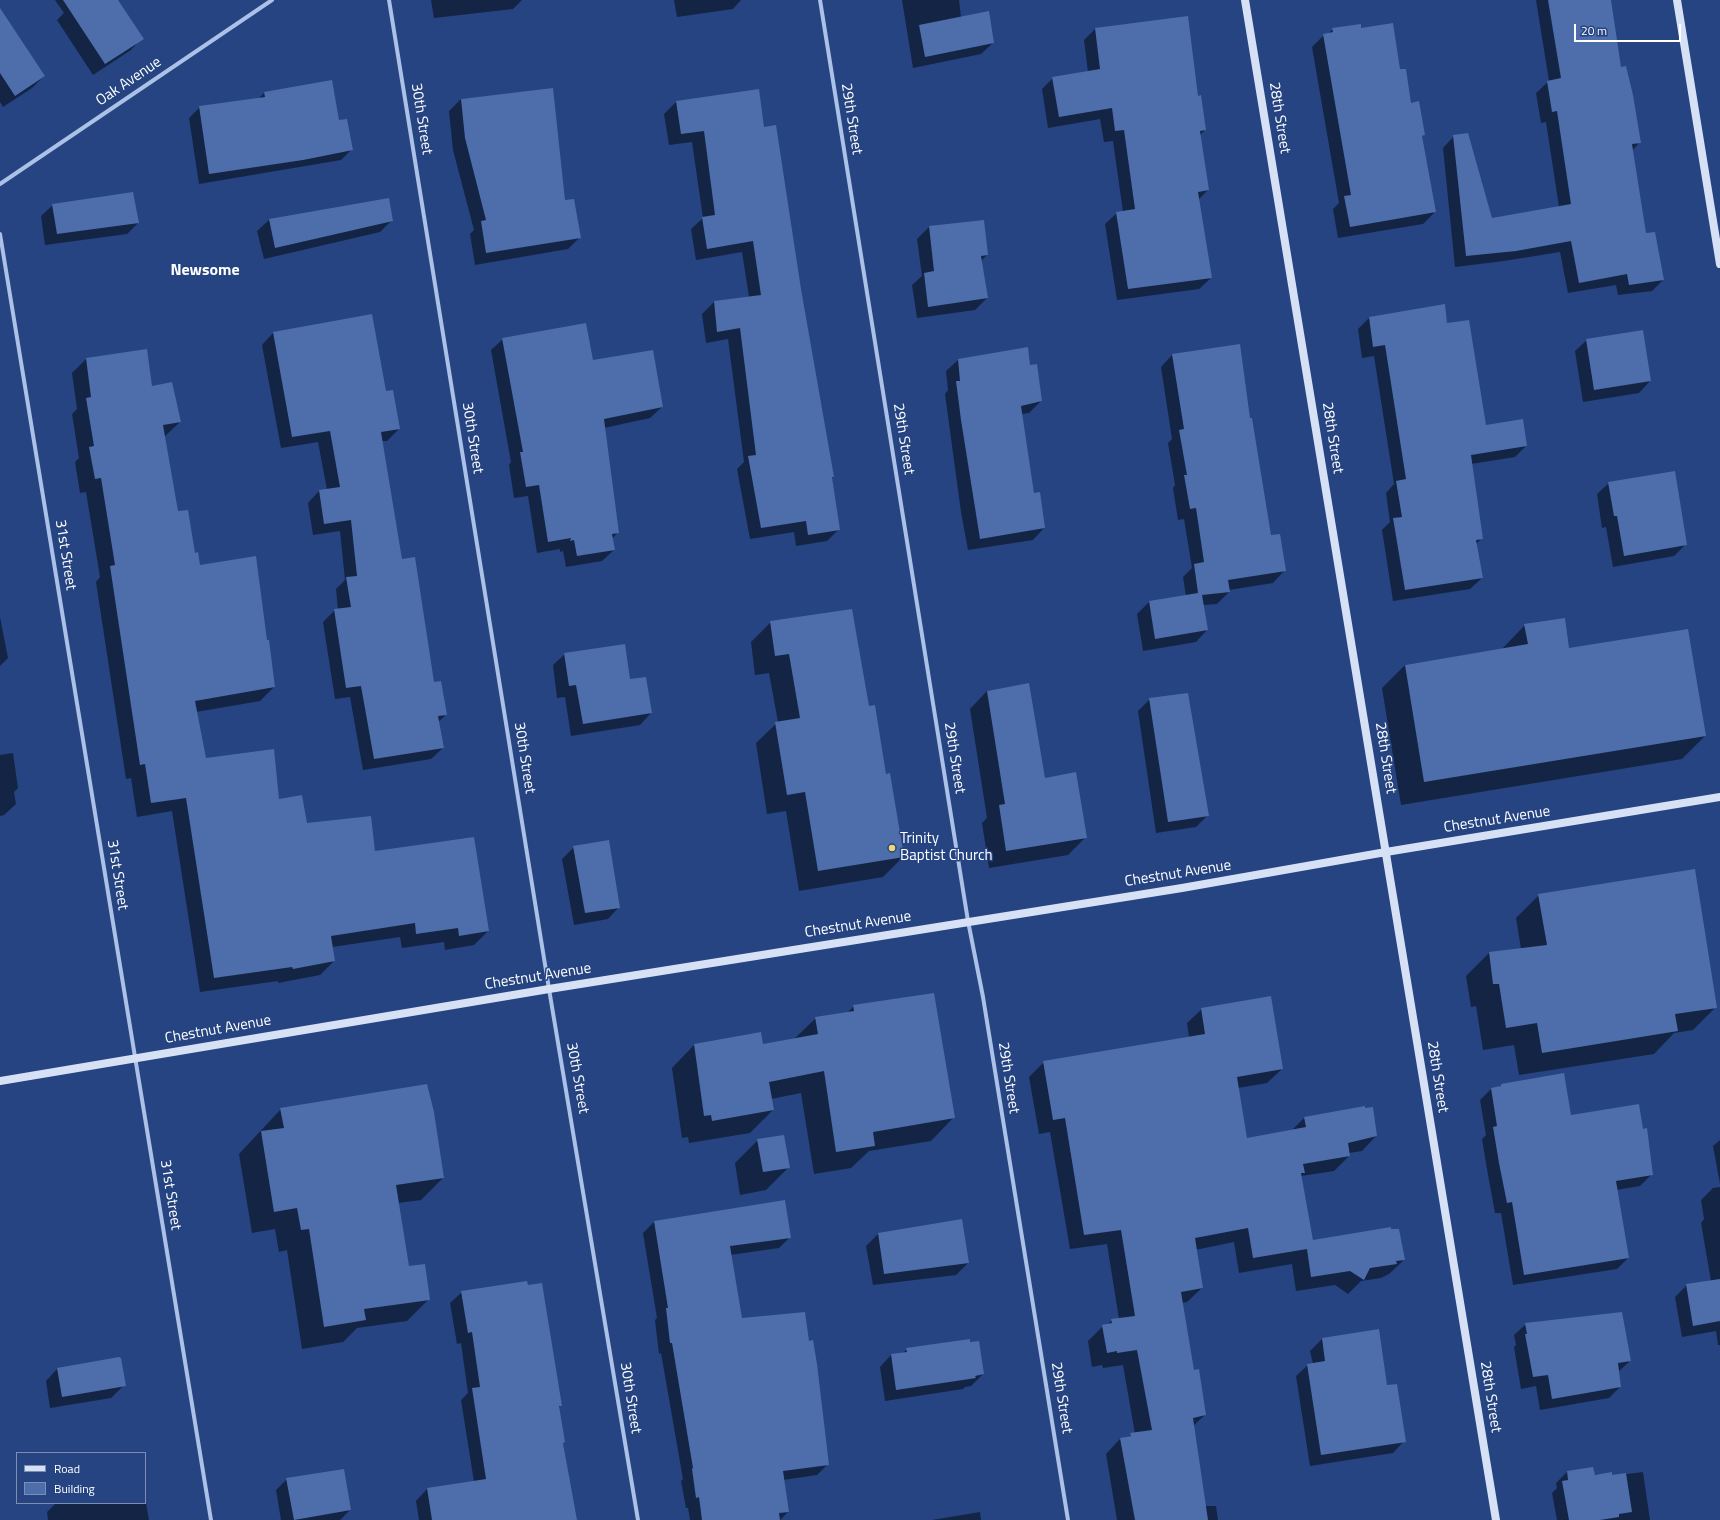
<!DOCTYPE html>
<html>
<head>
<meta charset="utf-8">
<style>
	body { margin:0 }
	#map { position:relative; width:1720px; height:1520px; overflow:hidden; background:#254481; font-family:"Titillium Web",sans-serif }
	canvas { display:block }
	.legend { position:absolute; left:16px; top:1452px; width:130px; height:52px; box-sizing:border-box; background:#254481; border:1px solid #7c8fb3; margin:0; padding:5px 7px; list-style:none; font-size:12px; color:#fff }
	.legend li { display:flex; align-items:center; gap:8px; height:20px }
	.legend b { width:20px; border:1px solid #7c8fb3 }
	.scale { position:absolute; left:1574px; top:24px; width:107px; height:18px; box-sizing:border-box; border:2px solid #fff; border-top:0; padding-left:5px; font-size:12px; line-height:14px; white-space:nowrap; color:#fff; -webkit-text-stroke:3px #254481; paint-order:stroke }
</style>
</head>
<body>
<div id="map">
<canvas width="1720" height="1520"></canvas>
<ul class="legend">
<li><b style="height:5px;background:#d6e1f6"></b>Road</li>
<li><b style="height:11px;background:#4d6eaa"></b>Building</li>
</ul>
<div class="scale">20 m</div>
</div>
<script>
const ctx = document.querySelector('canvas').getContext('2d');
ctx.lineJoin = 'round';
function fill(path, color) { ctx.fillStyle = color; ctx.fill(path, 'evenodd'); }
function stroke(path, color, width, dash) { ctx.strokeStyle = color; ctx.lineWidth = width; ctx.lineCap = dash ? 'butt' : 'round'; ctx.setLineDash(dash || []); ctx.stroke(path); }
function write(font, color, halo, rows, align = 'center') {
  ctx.font = font + ' "Titillium Web",sans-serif'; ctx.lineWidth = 3; ctx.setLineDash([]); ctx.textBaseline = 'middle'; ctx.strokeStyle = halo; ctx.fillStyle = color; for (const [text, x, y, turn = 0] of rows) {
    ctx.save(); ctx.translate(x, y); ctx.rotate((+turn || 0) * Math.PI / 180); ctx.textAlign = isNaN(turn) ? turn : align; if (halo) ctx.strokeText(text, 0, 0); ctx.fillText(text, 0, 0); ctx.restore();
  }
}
const shadow = new Path2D(`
	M55,0H117L142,38L131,50L93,75L57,20L64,13Z
	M431,0H522L513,9L434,18Z
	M674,0H741L733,9L677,17Z
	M902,0H959L961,17L993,43L981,54L913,68Z
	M1536,0H1610L1620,68L1639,143L1632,151L1645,235L1663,280L1652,291L1618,295L1616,285L1568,293L1560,252L1504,261L1455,267L1443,148L1454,136L1492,219L1559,207L1546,122L1541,123L1536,93L1549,81Z
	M0,16L44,76L32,88L3,107L0,102Z
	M1095,29L1198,97L1205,130L1200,135L1208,190L1198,200L1211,278L1199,289L1117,300L1105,224L1117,213L1123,212L1113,141L1104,142L1100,119L1048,128L1042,89L1053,78L1088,72L1084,40Z
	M1333,29H1360L1399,71L1411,104L1424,135L1421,137L1435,212L1423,224L1338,238L1333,209L1339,203L1312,47L1324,35L1328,34Z
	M552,90L564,201L580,237L568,249L475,265L470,234L474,230L453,150L449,111L461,99Z
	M264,93L338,121L352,149L341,160L199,184L189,118L200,107L258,99Z
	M676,102L764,128L800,289L833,477L832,478L839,529L827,541L796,546L794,532L750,539L737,469L744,462L728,339L706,343L702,314L714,302L749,297L742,252L696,260L691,229L703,218L692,142L669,145L664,114Z
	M388,200L392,220L380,232L264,259L257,231L269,220Z
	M53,205L138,223L127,234L45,245L41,216Z
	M983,221L987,255L981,261L987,298L975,310L917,318L912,285L922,276L917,239L929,227Z
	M1370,317L1486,426L1526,446L1515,457L1471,464L1482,538L1476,544L1482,578L1470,589L1393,601L1382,530L1390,522L1386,493L1394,484L1374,356L1362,358L1358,329Z
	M1642,331L1650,381L1639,393L1583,402L1575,351L1587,340Z
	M273,333L385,392L399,429L387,441H382L401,560L433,683L446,715L438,722L443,748L431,759L363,770L350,697L335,699L323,622L335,610H338L336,589L345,580L340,531L313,535L308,503L319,491L327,490L318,442L281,448L262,345Z
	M503,339L592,361L662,407L650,418L604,428L618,532L612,539L614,550L602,561L566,567L563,551L560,552V549L537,553L528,496L514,498L509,465L511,462L491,350Z
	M1172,355L1249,420L1271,536L1284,571L1273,583L1229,590V592L1217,604L1203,605L1207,630L1196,642L1143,651L1137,614L1149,602L1186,596L1183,577L1192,568L1184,519L1178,520L1173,488L1175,485L1168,443L1172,439L1161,367Z
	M86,359L152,387L180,422L164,437L177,512L199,566L266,641L274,687L260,701L196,712L205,759L279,800L307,824L374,852L488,931L474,945L445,950L444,942L402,948L400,937L332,947L334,961L320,975L278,983V981L200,992L172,811L137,817L131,778L126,779L96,582L100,577L86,492L80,493L75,462L79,458L72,414L77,409L72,373Z
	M958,360L1029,366L1041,401L1029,413L1021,414L1034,494L1044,528L1033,540L968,550L961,512L945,394L948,390L946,371Z
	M1609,483L1686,544L1674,556L1613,567L1606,527L1602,528L1597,494Z
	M0,617L8,658L0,666Z
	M771,622L868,707L885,775L903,857L883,877L799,891L786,811L767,814L756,743L778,722L769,673L755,675L751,642Z
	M1525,625L1568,649L1705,736L1682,759L1401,805L1382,688L1405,665L1502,649Z
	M565,654L651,713L640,725L571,736L565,697L557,698L553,665Z
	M1028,684L1044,779L1086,837L1068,855L989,868L982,823L987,818L970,709L987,691Z
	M1150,699L1208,815L1196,827L1156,833L1138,711Z
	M13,753L18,788L14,792L16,804L4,815L0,816V755Z
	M574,847L619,907L608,919L574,925L562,859Z
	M1539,895L1716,1007L1693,1030L1674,1033L1654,1054L1519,1075L1514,1045L1483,1050L1476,1006L1471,1007L1466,976L1489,953L1521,949L1516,918Z
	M854,1006L953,1118L931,1141L869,1151L851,1168L814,1174L801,1093L771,1099L773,1110L750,1133L689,1143L688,1137L682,1138L672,1068L694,1045L762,1046L794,1039L816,1018L847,1013Z
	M1202,1009L1282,1069L1267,1083L1238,1088L1246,1139L1291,1131L1304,1118L1376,1136L1362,1151L1349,1153V1156L1334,1171L1301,1176L1313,1241L1404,1260L1389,1274L1381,1278L1361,1281L1348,1294L1335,1285L1296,1291L1292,1264L1239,1273L1234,1242L1195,1250L1202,1288L1187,1302L1182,1303L1193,1371L1205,1415L1193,1426L1205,1506H1216L1218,1520H1117L1106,1454L1120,1439L1135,1434L1123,1365L1103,1368L1102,1365L1092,1367L1088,1341L1103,1326L1107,1325L1112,1320L1119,1319L1107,1244L1070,1249L1050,1132L1039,1134L1029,1077L1044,1062L1189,1037L1187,1023Z
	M1502,1085L1570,1116L1642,1130L1652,1174L1640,1186L1616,1190L1628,1258L1617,1269L1513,1285L1501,1213H1495L1488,1175L1482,1139L1486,1135L1480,1100L1491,1089L1499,1087Z
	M281,1109L443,1178L421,1200L398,1203L408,1267L429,1299L407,1321L357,1328L343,1342L302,1349L287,1250L279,1252L275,1229L252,1233L239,1154Z
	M758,1140L789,1167L766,1190L740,1195L735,1163Z
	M1720,1140V1184L1713,1146Z
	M1720,1187V1345H1718L1716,1331L1682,1337L1675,1297L1687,1285L1711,1281L1701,1223L1704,1219L1701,1200L1713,1188Z
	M961,1220L968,1263L956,1275L873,1285L866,1246L878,1234Z
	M654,1222L790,1237L779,1248L730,1255L741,1319L828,1464L817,1475L783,1480L788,1512L780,1520H690L688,1508H686L681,1481L683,1479L661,1353L659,1354L655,1320L657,1318L643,1233Z
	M462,1292L561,1405L558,1408L563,1443L576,1520H419L416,1501L427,1489L474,1482L461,1400L468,1393L461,1343L457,1344L450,1303Z
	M1526,1324L1630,1361L1618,1372L1620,1387L1609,1398L1540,1410L1536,1386L1521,1389L1514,1347L1516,1345L1514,1335Z
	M1322,1339L1387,1386L1404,1441L1393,1453L1310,1466L1296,1376L1308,1365L1313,1364L1310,1351Z
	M907,1349L983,1374L971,1386L965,1387L963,1389L885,1401L880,1367L891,1355L902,1354Z
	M57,1369L123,1386L111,1398L50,1408L46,1381Z
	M1567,1472L1611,1476L1643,1472L1650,1520H1557L1552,1493L1557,1488L1556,1483Z
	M287,1479L350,1510L340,1520H281L276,1490Z
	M145,1497L149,1520H48L47,1512L56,1503H145Z
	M980,1512L981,1520H932Z`);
const building = new Path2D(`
	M63,0H118L144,39L105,64Z
	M1548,0H1611L1621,67L1626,66L1633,95L1641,143L1632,144L1646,233L1655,232L1664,280L1629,285L1627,274L1579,283L1571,241L1516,251L1466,256L1453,135L1468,133L1492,218L1571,204L1557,111L1552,112L1547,81L1561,78Z
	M0,8L45,76L15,96L0,73Z
	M989,11L994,43L925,57L919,25Z
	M1188,16L1198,96L1201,95L1206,130L1200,131L1209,190L1198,192L1212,278L1128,289L1116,212L1135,209L1124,130L1115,131L1112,108L1059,117L1052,77L1100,69L1095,28Z
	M1393,23L1400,69H1406L1411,103L1419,101L1425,135L1422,136L1436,212L1350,227L1344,196L1351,195L1323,34L1333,32L1332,28L1361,24V28Z
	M332,80L339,120L347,119L353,150L303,160L209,174L199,106L265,97L264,92Z
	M553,88L565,200L574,199L581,238L486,253L481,221L486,220L465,138L461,99Z
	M759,89L764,127L776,125L801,289L834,477H832L840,530L808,535L806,521L761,528L748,456L756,455L740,328L717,332L714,301L761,295L753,241L707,249L702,217L715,215L704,131L681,134L676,101Z
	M133,192L139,223L57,234L52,204Z
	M389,198L393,221L275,248L269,219Z
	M984,220L988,255L981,256L988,298L928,307L924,273L934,271L929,226Z
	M1445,304L1447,323L1469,320L1486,425L1523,419L1527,446L1471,455L1483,539L1476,540L1483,578L1405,590L1393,518L1402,517L1396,481L1406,479L1385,345L1373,347L1369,317Z
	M372,314L386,391L393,390L400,429L381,432L402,559L415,557L434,682L441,681L447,715L438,716L444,748L374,759L361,686L346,688L334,609L351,607L346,577L357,576L351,520L324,524L319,490L340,487L330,431L292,437L273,332Z
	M586,323L593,360L653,350L663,407L604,419L619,533L612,534L615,550L577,556L574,540L570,541L571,538L548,542L539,485L526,487L520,452H523L502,338Z
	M1643,330L1651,381L1594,390L1586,339Z
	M1240,344L1250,418H1252L1271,535L1280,534L1286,571L1228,580L1230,592L1202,595L1208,630L1155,639L1149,601L1198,593L1194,564L1204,562L1196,508L1190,509L1184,475H1187L1179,430L1184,429L1172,354Z
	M1028,347L1030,365L1037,364L1042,401L1021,406L1034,493L1040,492L1045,528L980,539L961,420L956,381H960L958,359Z
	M147,349L152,386L172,382L181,422L163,425L178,511L188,510L195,553L198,552L200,565L256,556L267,640H269L275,687L195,701L206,758L274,749L279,799L302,795L307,823L371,816L375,851L474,837L489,931L459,936L458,928L416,934L415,923L331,936L335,961L293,969L292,967L214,978L186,798L151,803L145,764L140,765L110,566L115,565L101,478L95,479L89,447L94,446L86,398L91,397L86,358Z
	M1675,471L1687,545L1624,556L1617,516H1614L1608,482Z
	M852,609L869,706L875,705L886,774L890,773L904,857L818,871L805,792L787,795L775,722L800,718L789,654L775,656L770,621Z
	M1565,618L1569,648L1688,629L1706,736L1424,782L1405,665L1528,644L1524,624Z
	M625,644L630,679L646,677L652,713L583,724L576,685L569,686L564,653Z
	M1029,683L1045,778L1076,772L1087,838L1006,851L999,805L1005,804L987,691Z
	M1188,693L1209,816L1168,822L1149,698Z
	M609,840L620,908L585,913L573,846Z
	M1695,869L1717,1008L1675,1014L1678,1031L1542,1053L1537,1023L1506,1028L1499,984H1493L1489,952L1547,945L1538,894Z
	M934,993L955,1118L873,1132L875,1146L836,1152L824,1071L769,1082L774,1110L712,1121L711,1115L704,1116L694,1044L761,1032L763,1044L818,1034L815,1017L854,1011L853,1005Z
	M1271,996L1283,1069L1237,1077L1247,1138L1306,1127L1304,1117L1365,1106V1108L1373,1107L1377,1136L1348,1143L1350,1156L1303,1164L1305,1173H1301L1313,1240L1391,1227V1229H1399L1405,1260L1396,1261L1397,1264L1370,1268L1364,1280L1350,1271L1311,1277L1307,1249L1253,1258L1248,1228L1195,1238L1203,1288L1181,1292L1194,1370L1199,1369L1206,1415L1193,1418L1208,1520H1135L1120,1438L1131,1436L1130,1433L1152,1430L1137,1350L1117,1353V1351L1107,1353L1102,1325L1112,1323L1111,1319L1135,1316L1121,1230L1084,1235L1065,1118L1053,1120L1043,1061L1205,1034L1201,1008Z
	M1564,1073L1571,1115L1639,1104L1643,1129L1647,1128L1653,1175L1616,1181L1629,1258L1524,1275L1512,1202L1507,1203L1499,1163L1493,1127L1497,1126L1491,1088L1501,1086V1084Z
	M427,1084L434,1112L444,1178L396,1185L409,1266L425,1264L430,1300L364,1309L366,1320L324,1327L309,1229L301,1230L297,1208L274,1212L261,1131L284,1128L280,1108Z
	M784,1135L790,1168L763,1172L757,1139Z
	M785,1200L791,1238L730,1246L742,1318L805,1312L809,1341L813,1340L817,1364L829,1465L783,1471L789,1512L779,1513L780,1520H702L699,1497L696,1498L692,1469L693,1468L672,1343H670L666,1308H668L654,1221Z
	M962,1219L969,1263L884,1274L878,1233Z
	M1720,1279V1321L1693,1326L1686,1284Z
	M527,1281L528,1285L542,1283L562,1406H559L565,1442L563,1443L577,1520H432L427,1488L486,1479L472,1388L480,1387L472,1332L468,1333L461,1291Z
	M1622,1312L1631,1361L1618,1363L1621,1387L1552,1399L1548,1375L1533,1377L1525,1334H1527L1525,1323Z
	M1379,1329L1387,1385L1397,1384L1406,1442L1321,1455L1307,1364L1325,1361L1322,1338Z
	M970,1339V1342L979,1341L984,1374L975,1376L976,1378L896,1390L891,1354L907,1352L906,1348Z
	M119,1357L121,1358L126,1386L62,1397L57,1368Z
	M1593,1467L1595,1475L1612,1472V1475L1626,1473L1632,1512L1619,1514V1517L1600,1520H1569L1562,1481L1568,1480L1567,1471Z
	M344,1469L351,1510L294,1520L286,1478Z`);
const minor = new Path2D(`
	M389,0L549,989L638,1520
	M820,0L968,921L983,997L1068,1520
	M0,184L272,0
	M0,234L211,1520`);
const secondary = new Path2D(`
	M1245,0L1496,1520
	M1677,0L1720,264
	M0,1081L549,989L1182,888L1386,852L1720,797`);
const markers = [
	[892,848,4,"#f0d871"]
];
const streetNames = [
	["Oak Avenue",129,82,-34],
	["28th Street",1279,118,81],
	["30th Street",421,119,81],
	["29th Street",851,119,81],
	["30th Street",472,438,81],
	["28th Street",1332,438,81],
	["29th Street",903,439,81],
	["31st Street",65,555,81],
	["30th Street",524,758,81],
	["29th Street",954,758,81],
	["28th Street",1385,758,81],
	["Chestnut Avenue",1497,820,-9],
	["Chestnut Avenue",1178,874,-9],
	["31st Street",117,875,81],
	["Chestnut Avenue",858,925,-9],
	["Chestnut Avenue",538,977,-9],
	["Chestnut Avenue",218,1030,-10],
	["28th Street",1437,1077,81],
	["30th Street",577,1078,80],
	["29th Street",1008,1078,81],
	["31st Street",170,1195,81],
	["28th Street",1490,1397,81],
	["30th Street",630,1398,81],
	["29th Street",1061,1398,81]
];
const poiNames = [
	["Trinity",900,839],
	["Baptist Church",900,856]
];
const neighbourhoodNames = [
	["Newsome",205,271]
];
fill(shadow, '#0007');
fill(building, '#4d6eaa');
stroke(minor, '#acc1e7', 4);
stroke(secondary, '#d6e1f6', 8);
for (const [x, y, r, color] of markers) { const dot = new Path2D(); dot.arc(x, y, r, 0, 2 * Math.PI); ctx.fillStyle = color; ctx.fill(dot); stroke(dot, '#254481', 1.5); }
write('15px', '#fff', '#254481', streetNames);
write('15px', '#fff', '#254481', poiNames, 'left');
write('bold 16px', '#fff', '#254481', neighbourhoodNames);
</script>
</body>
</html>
